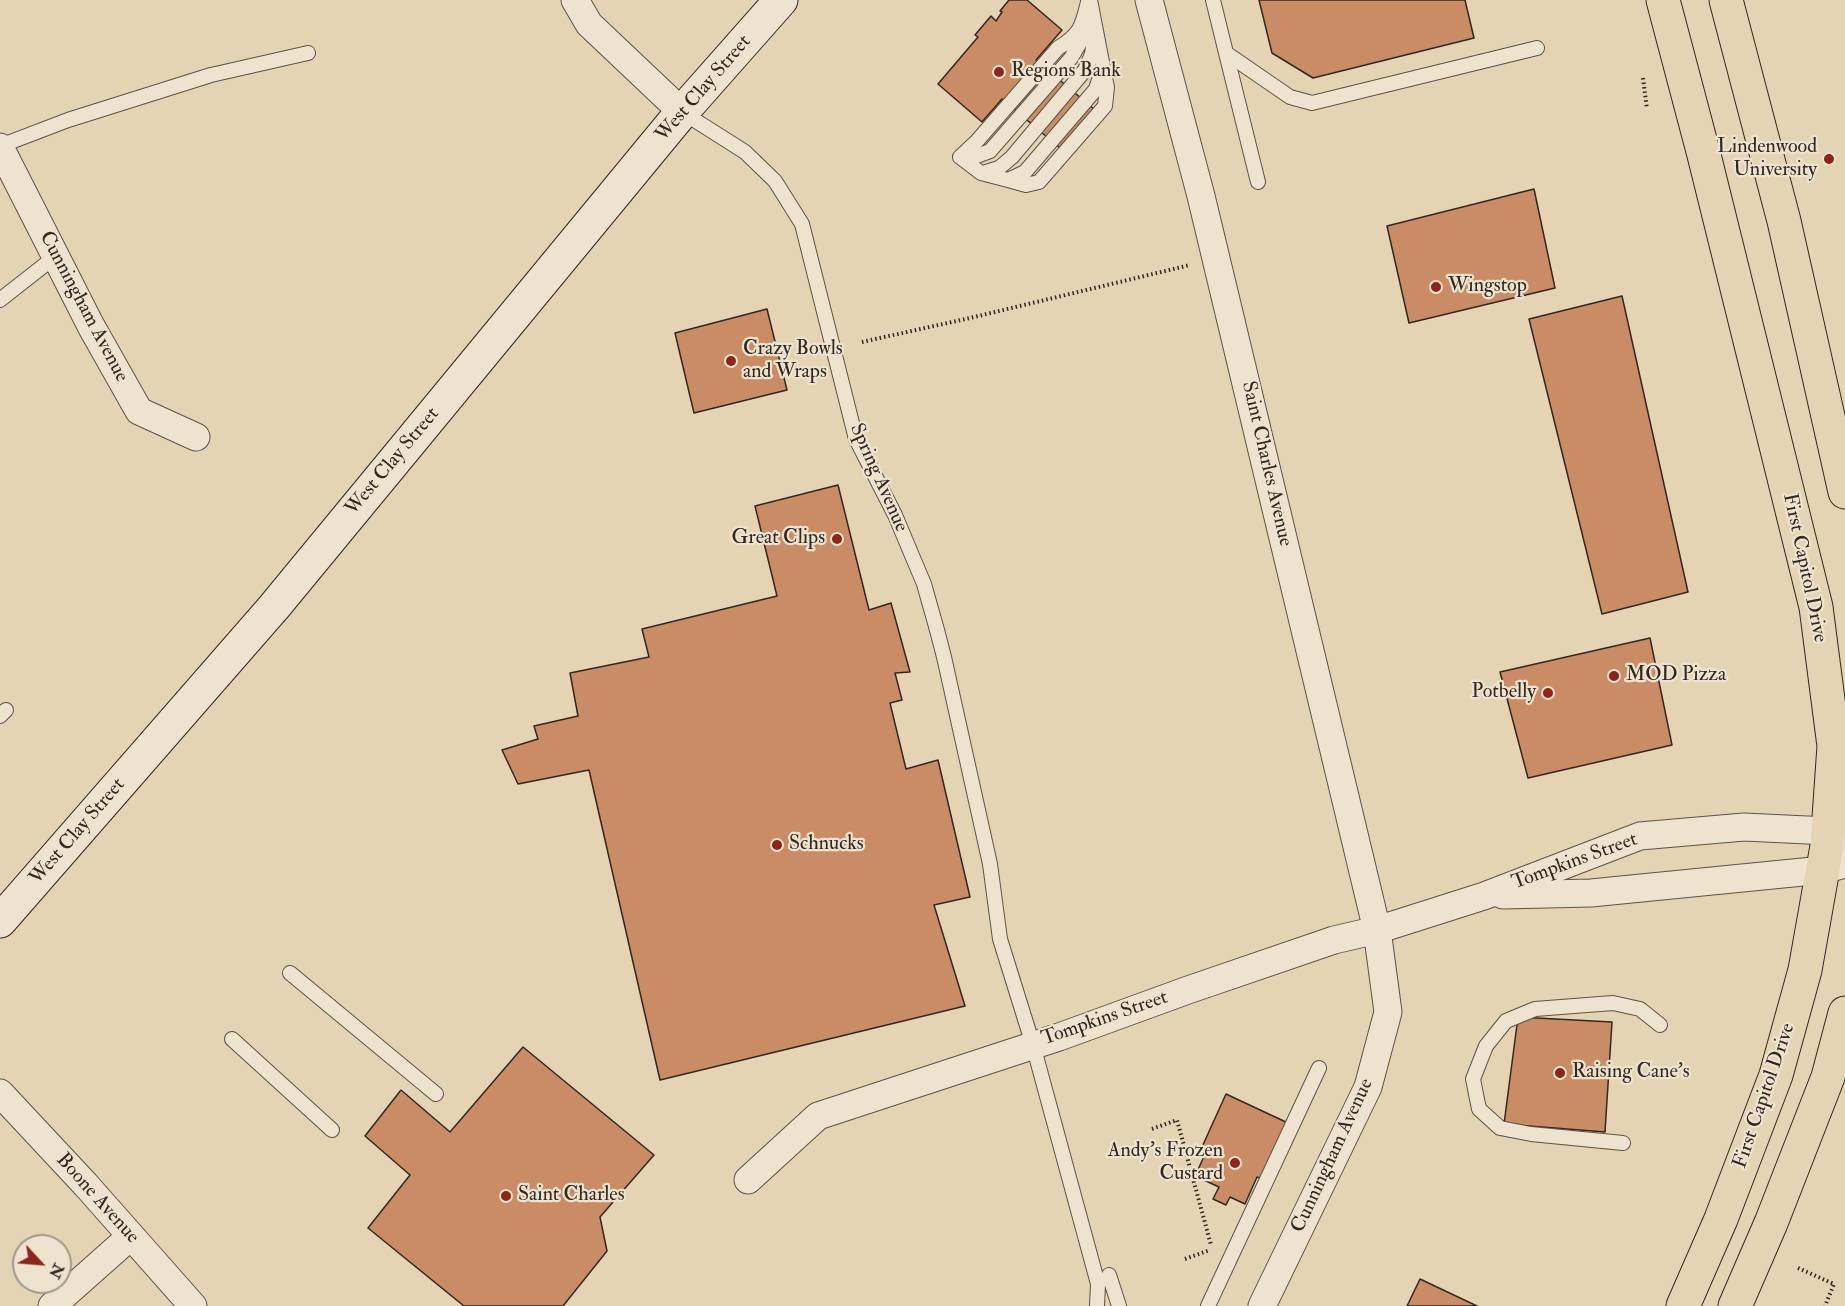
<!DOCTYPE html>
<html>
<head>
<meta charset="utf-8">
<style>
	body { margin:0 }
	#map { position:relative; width:1845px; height:1306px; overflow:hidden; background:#e4d4b4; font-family:"IM FELL Double Pica",serif }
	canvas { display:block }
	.north { position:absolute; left:12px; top:1234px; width:60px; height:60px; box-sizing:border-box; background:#ede3ce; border:2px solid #a29889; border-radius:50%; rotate:116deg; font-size:16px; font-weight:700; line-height:24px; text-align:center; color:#322721 }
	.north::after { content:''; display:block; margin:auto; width:21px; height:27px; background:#8f2418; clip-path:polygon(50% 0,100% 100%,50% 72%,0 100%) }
</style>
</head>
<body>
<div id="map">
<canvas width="1845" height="1306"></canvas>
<div class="north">N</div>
</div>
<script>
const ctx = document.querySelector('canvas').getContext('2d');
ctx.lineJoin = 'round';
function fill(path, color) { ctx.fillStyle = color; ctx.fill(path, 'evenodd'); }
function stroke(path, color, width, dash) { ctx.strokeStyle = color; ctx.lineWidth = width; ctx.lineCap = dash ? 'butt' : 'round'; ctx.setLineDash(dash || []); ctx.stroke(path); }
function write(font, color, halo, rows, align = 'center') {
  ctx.font = font + ' "IM FELL Double Pica",serif'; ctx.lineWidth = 4.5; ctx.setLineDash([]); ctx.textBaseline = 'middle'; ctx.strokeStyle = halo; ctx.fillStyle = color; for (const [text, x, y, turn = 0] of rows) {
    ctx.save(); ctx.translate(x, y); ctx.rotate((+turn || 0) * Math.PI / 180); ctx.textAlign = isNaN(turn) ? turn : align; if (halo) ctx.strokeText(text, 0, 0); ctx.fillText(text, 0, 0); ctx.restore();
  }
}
const building = new Path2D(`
	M1009,0H1027L1062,30L1036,60L1101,115L1067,154L1002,99L982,122L938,84L978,37L975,35L991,16L996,21L1002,12L1000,11Z
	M1259,0H1465L1474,38L1313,78L1272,53Z
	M1534,189L1555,288L1409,323L1387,226Z
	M1622,296L1688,592L1602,614L1529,319Z
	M767,309L787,390L694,413L675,333Z
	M838,485L869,610L891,603L910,672L895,673L902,700L890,703L906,769L938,760L970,897L934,905L965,1006L660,1080L589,770L518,784L502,750L538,739L534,726L578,716L570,673L649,657L642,629L777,596L755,506Z
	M1650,638L1672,745L1528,778L1500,672Z
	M1518,1017L1612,1022L1605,1132L1504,1124Z
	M523,1047L654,1155L600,1217L607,1251L563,1306H464L368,1228L410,1175L365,1136L401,1090L450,1132Z
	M1226,1094L1288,1123L1262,1179L1257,1177L1245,1204L1230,1197L1226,1205L1213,1199L1219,1187L1195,1176L1207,1150L1202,1147Z
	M1420,1279L1477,1306H1407Z`);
const path = new Path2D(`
	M1643,78L1647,109
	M862,342L970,318L1190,265
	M1152,1129L1177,1120L1211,1245
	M1185,1259L1210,1250
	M1798,1268L1834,1284L1825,1306`);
const lane = new Path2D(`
	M1213,0L1226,53L1290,97L1312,103L1537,48
	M1226,53L1258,182
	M682,112L745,152L775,181L802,224L856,439L895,515L924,584L937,630L944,657L990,864L1000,939L1033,1045L1098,1284L1097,1306
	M0,146L68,120L211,75L308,53
	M960,157L981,173L1008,180L1025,172L1096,89L1103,67L1090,0
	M960,157L977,141L1058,48C1081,34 1082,26 1088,2
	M960,157L977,156L990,151L1071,58L1082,39L1086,29
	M983,173L999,168L1012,157L1085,70L1092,54L1094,40
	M1008,180L1026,185L1039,182L1105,106L1107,87L1103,69
	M0,300L56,256
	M0,716L6,710
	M290,973L436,1094
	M232,1039L332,1130
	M1623,1143L1531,1134L1500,1128L1479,1109L1473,1079L1486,1046L1506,1021L1535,1009L1613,1003L1640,1009L1660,1025
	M1109,1275L1119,1306
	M1208,1306L1319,1068`);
const street = new Path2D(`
	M575,0L589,24L682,112
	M1149,0L1201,196L1377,930L1388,1012L1368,1087L1262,1306
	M0,147L91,326L139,411L196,437
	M1503,895L1591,893L1823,870L1845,864
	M0,1093L86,1185L193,1306
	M748,1180L818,1116L1059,1037L1188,990L1334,940L1377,930L1484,896L1640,836L1744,827L1828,831L1845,840
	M52,1306L131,1236`);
const secondary = new Path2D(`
	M0,921L274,607L682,112L781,0`);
const primary = new Path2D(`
	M1663,0L1704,155L1816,607L1834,746L1827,846L1805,970L1776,1075L1721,1219L1683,1306
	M1726,0L1784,221L1845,492
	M1735,1306L1771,1223L1828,1077L1845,1013`);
const markers = [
	[999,72,6,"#8f2418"],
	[1829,159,6,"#8f2418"],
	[1436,287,6,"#8f2418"],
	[731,361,6,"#8f2418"],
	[837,539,6,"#8f2418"],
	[1614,676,6,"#8f2418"],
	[1548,693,6,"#8f2418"],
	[777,845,6,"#8f2418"],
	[1560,1073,6,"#8f2418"],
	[1235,1163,6,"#8f2418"],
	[506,1196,6,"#8f2418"]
];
const poiNames = [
	["Regions Bank",1011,72],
	["Lindenwood",1817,148,"right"],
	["University",1817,171,"right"],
	["Wingstop",1448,287],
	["Crazy Bowls",743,350],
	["and Wraps",743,373],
	["Great Clips",825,539,"right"],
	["MOD Pizza",1626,676],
	["Potbelly",1536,693,"right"],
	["Schnucks",789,845],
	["Raising Cane's",1572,1073],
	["Andy's Frozen",1223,1152,"right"],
	["Custard",1223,1175,"right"],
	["Saint Charles",518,1196]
];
const streetNames = [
	["West Clay Street",704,89,-49],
	["Cunningham Avenue",83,307,62],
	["West Clay Street",393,462,-50],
	["Saint Charles Avenue",1266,464,77],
	["Spring Avenue",878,478,66],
	["First Capitol Drive",1804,568,78],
	["West Clay Street",78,832,-49],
	["Tompkins Street",1575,862,-20],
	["Tompkins Street",1105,1019,-19],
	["First Capitol Drive",1765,1096,-71],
	["Cunningham Avenue",1333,1156,-65],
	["Boone Avenue",97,1199,48]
];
fill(building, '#ca8c65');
stroke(building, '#322721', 1.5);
stroke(lane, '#5e5246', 16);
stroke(street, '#5e5246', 29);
stroke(secondary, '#322721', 35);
stroke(primary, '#322721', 35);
stroke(path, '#322721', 4, [1.5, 3]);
stroke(lane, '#ede3ce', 14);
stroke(street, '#ede3ce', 27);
stroke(secondary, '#ede3ce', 33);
stroke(primary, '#e4d4b4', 33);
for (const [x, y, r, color] of markers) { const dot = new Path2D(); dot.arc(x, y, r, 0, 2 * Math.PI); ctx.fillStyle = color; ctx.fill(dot); stroke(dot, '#ede3ce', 2); }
write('20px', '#322721', '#ede3ce', poiNames, 'left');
write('20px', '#322721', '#ede3ce', streetNames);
</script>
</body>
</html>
